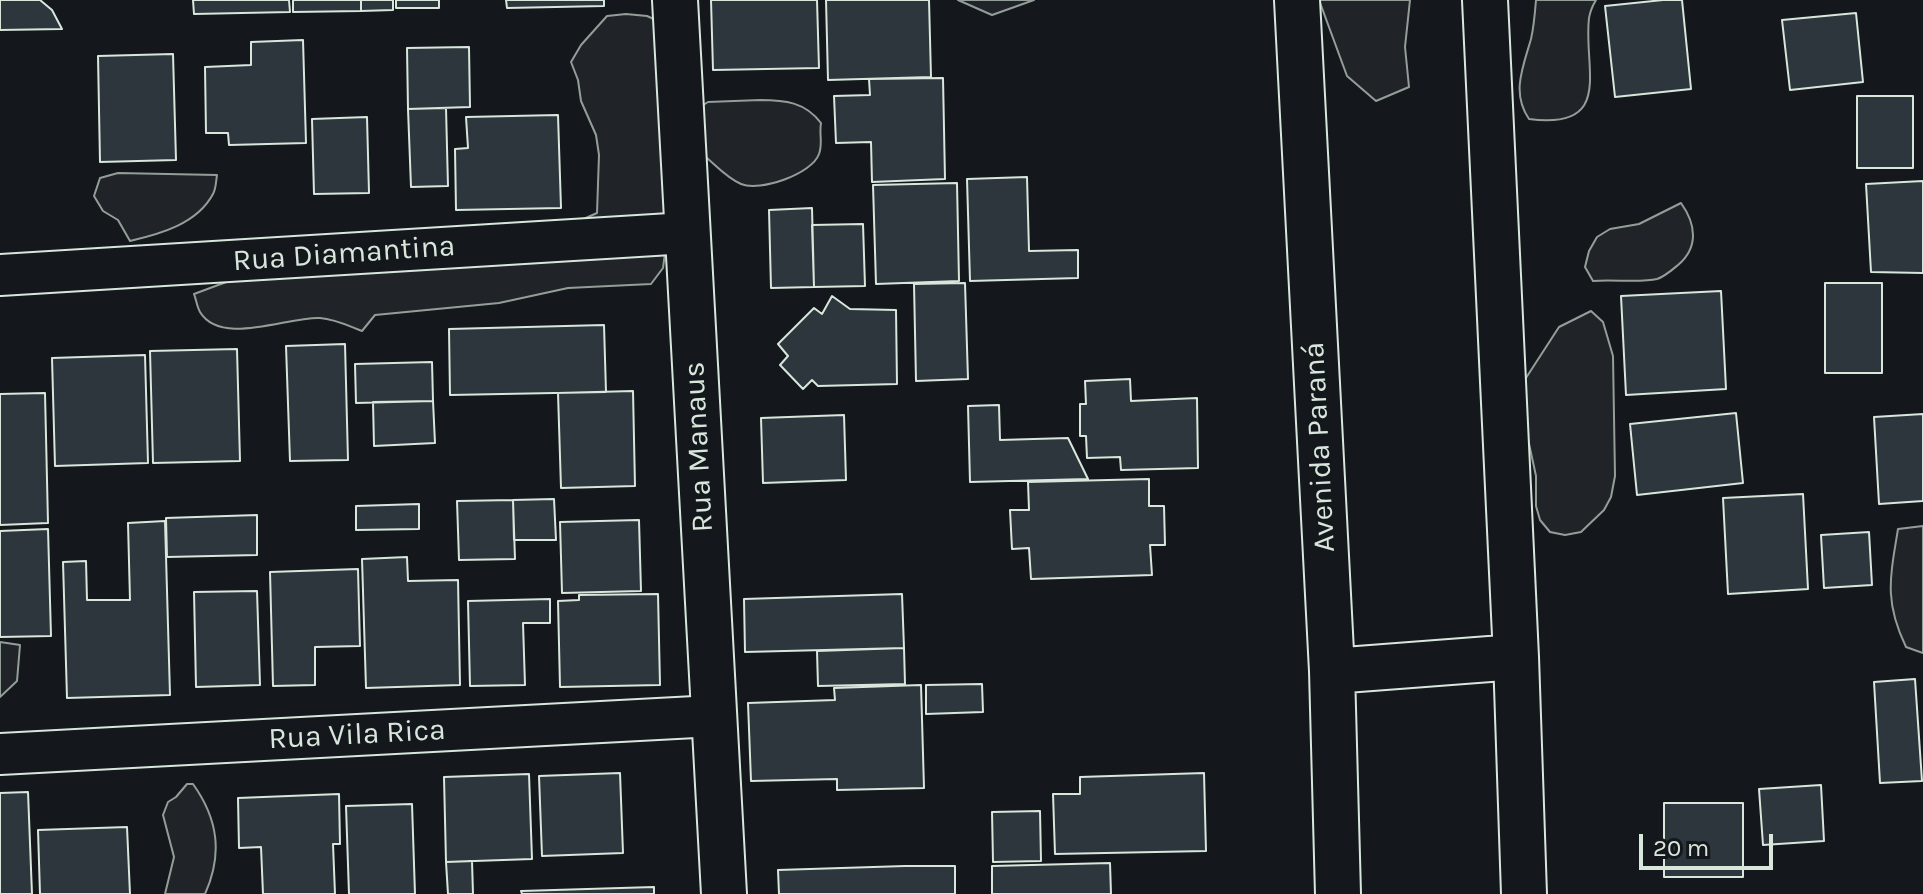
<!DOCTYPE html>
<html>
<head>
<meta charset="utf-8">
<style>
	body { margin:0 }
	#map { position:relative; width:1923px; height:894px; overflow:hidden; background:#14181c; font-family:Karla,sans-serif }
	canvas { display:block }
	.scale { position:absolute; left:1639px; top:834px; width:134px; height:36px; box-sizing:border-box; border:4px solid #d8e6dc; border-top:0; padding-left:10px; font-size:24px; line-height:28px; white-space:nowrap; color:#d8e6dc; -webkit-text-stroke:6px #14181c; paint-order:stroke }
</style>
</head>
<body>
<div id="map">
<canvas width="1923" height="894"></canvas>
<div class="scale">20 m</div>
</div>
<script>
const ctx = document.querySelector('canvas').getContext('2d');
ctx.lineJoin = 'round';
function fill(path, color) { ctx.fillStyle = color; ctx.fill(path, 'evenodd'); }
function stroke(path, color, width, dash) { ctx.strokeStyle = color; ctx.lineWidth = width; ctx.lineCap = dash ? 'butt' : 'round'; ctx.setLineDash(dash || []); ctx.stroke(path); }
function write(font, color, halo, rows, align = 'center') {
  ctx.font = font + ' Karla,sans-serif'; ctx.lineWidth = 6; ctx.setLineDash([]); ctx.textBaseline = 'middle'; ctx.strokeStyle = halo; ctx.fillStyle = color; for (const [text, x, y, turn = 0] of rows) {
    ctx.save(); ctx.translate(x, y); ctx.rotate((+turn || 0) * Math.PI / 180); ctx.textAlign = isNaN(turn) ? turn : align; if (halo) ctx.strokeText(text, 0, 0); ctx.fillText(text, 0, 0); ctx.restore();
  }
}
const green = new Path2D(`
	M958,0H1034L992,15Z
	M1319,0H1410L1405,47L1409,87L1376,101L1347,76Z
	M1536,0H1596C1593,5 1590,12 1589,18C1583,68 1615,130 1529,119C1511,93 1523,67 1531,39C1534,26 1535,13 1536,0Z
	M626,14L647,16L667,25L666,246L663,268L651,284L568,288L499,303L375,315L362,331C349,326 335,319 320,318C289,316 221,347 200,312C197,307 196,299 194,294L229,281L579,221L597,213L599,155L596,135L581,101L578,80L571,62L581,45L607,16Z
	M760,100C785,100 805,102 821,123C819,134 823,144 819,154C812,174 760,192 741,184C725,177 714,163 701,153L700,107L708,102Z
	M118,173L217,175C216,181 216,189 213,194C197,224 160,234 130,241L118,220L103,211L94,196L100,178Z
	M1681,203C1696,224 1699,247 1678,265C1672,270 1664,277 1657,279C1641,283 1611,279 1593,281L1585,267L1589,251L1597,237L1610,229L1639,224Z
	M1591,311L1603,322L1613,356L1615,476L1611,497L1604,510L1581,532L1565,535L1550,532L1540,520L1536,506V476L1526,430L1524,381L1559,327Z
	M1923,526V653L1906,647C1884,601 1890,578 1898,529Z
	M0,642L20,645L17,681L0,697Z
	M187,784H193C218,819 223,854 205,894H165L174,857L163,815L168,802L176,797Z`);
const building = new Path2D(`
	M0,0H40L52,10L62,29L0,30Z
	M193,0H289L290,12L194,14Z
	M293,0H361V11L293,12Z
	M361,0H393V10L361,11Z
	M396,0H439V8H396Z
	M506,0H604V6L507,8Z
	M711,0H817L819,68L713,70Z
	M826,0H929L931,77L828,80Z
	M1663,0H1682L1691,89L1615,97L1605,6Z
	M1856,13L1863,82L1790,90L1782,20Z
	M303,40L306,143L229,145L228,133H206L205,67L251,65V42Z
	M469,47L470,107L408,109L407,48Z
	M173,54L176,160L100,162L98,56Z
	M943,78L945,179L872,182L871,142L836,143L834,96L870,95L869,79Z
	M1857,96H1913V168H1857Z
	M446,108L448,186L411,187L408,109Z
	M558,115L561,208L456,210L455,149L468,148L466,117Z
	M367,117L369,193L314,194L312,119Z
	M1027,177L1029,251L1078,250V278L970,281L967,179Z
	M1923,181V273L1871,272L1866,184Z
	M957,183L959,281L876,284L873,185Z
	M812,208L814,287L771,288L769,210Z
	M863,224L865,286L814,287L812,225Z
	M965,283L968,379L916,381L914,284Z
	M1825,283H1882V373H1825Z
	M1721,291L1726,389L1626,395L1621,296Z
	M832,296L850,309L896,310L897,384L818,386L812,380L803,389L780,365L788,356L778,344L814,308L822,314Z
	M604,325L606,392L450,395L449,329Z
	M345,344L348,460L290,461L286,346Z
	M237,349L240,461L153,463L150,351Z
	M145,355L148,463L55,466L52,358Z
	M432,362L433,401L356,403L355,364Z
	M1130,379L1131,401L1197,398L1198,468L1121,470L1120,457L1087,458L1086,436H1080V404H1086L1085,381Z
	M633,391L635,486L561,488L558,393Z
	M45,393L48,523L0,525V394Z
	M433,401L435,443L374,446L373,402Z
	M999,405L1000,440L1068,438L1088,479L970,482L968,406Z
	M1736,413L1743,483L1637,495L1630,424Z
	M1923,414V501L1879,504L1874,417Z
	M844,415L846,480L763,483L761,418Z
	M1149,479V506H1164L1165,545H1150L1152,575L1031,579L1029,548L1012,549L1010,510H1029L1028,482Z
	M1803,494L1808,589L1728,594L1723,498Z
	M554,499L556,540H514L513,500Z
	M513,500L515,559L459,560L457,501Z
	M419,504V529L356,530V506Z
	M257,515V555L167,557L166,518Z
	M639,520L641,591L562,593L560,522Z
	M165,521L170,695L67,698L63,562L86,561L87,600H130L128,523Z
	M48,529L51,636L0,637V531Z
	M1869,532L1872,585L1824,588L1821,535Z
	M407,557L408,581L458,580L460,685L366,688L362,559Z
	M358,569L360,646L315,647V685L273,686L270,572Z
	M257,591L260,685L196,687L194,592Z
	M658,594L660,685L560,687L558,601L579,600V595Z
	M902,594L904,648L745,652L744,599Z
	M550,599V623H523L525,685L470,686L468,601Z
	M904,648L905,684L818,686L817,651Z
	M1915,679L1922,781L1880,783L1874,682Z
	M982,684L983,712L926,714V685Z
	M921,685L924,788L837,790V779L751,781L748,703L835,700L834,688Z
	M620,773L623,853L542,856L539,776Z
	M1204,773L1206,851L1055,854L1053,794H1080V777Z
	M529,774L532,859L446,862L444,777Z
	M1821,785L1824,841L1763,845L1759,789Z
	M28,792L32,894H0V793Z
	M339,794L340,844H333L335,894H263L261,847L239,848L238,798Z
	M1664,803H1743V877H1664Z
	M412,804L415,894H349L346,806Z
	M1040,811L1041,861L993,862L992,812Z
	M127,827L130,894H40L38,830Z
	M472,861L473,894H448L446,862Z
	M1110,863L1111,894H992V866Z
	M905,866H955V894H779L778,870Z
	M654,887V894H522L521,891Z`);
const minor = new Path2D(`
	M0,275L687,233
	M0,754L714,716`);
const tertiary = new Path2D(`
	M675,0L724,894`);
const secondary = new Path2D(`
	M1297,0L1332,671L1338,894
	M1485,0L1516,657L1524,894
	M1332,671L1516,657`);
const streetNames = [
	["Rua Diamantina",344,254,-4],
	["Rua Manaus",699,447,-93],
	["Avenida Paraná",1320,447,-93],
	["Rua Vila Rica",357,735,-3]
];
fill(green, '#202428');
stroke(green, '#939e99', 2);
fill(building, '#2c363c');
stroke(building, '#d8e6dc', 2);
stroke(minor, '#d8e6dc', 44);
stroke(tertiary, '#d8e6dc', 48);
stroke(secondary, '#d8e6dc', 48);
stroke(minor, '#14181c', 40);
stroke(tertiary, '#14181c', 44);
stroke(secondary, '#14181c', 44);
write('30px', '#d8e6dc', '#14181c', streetNames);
</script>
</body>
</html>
